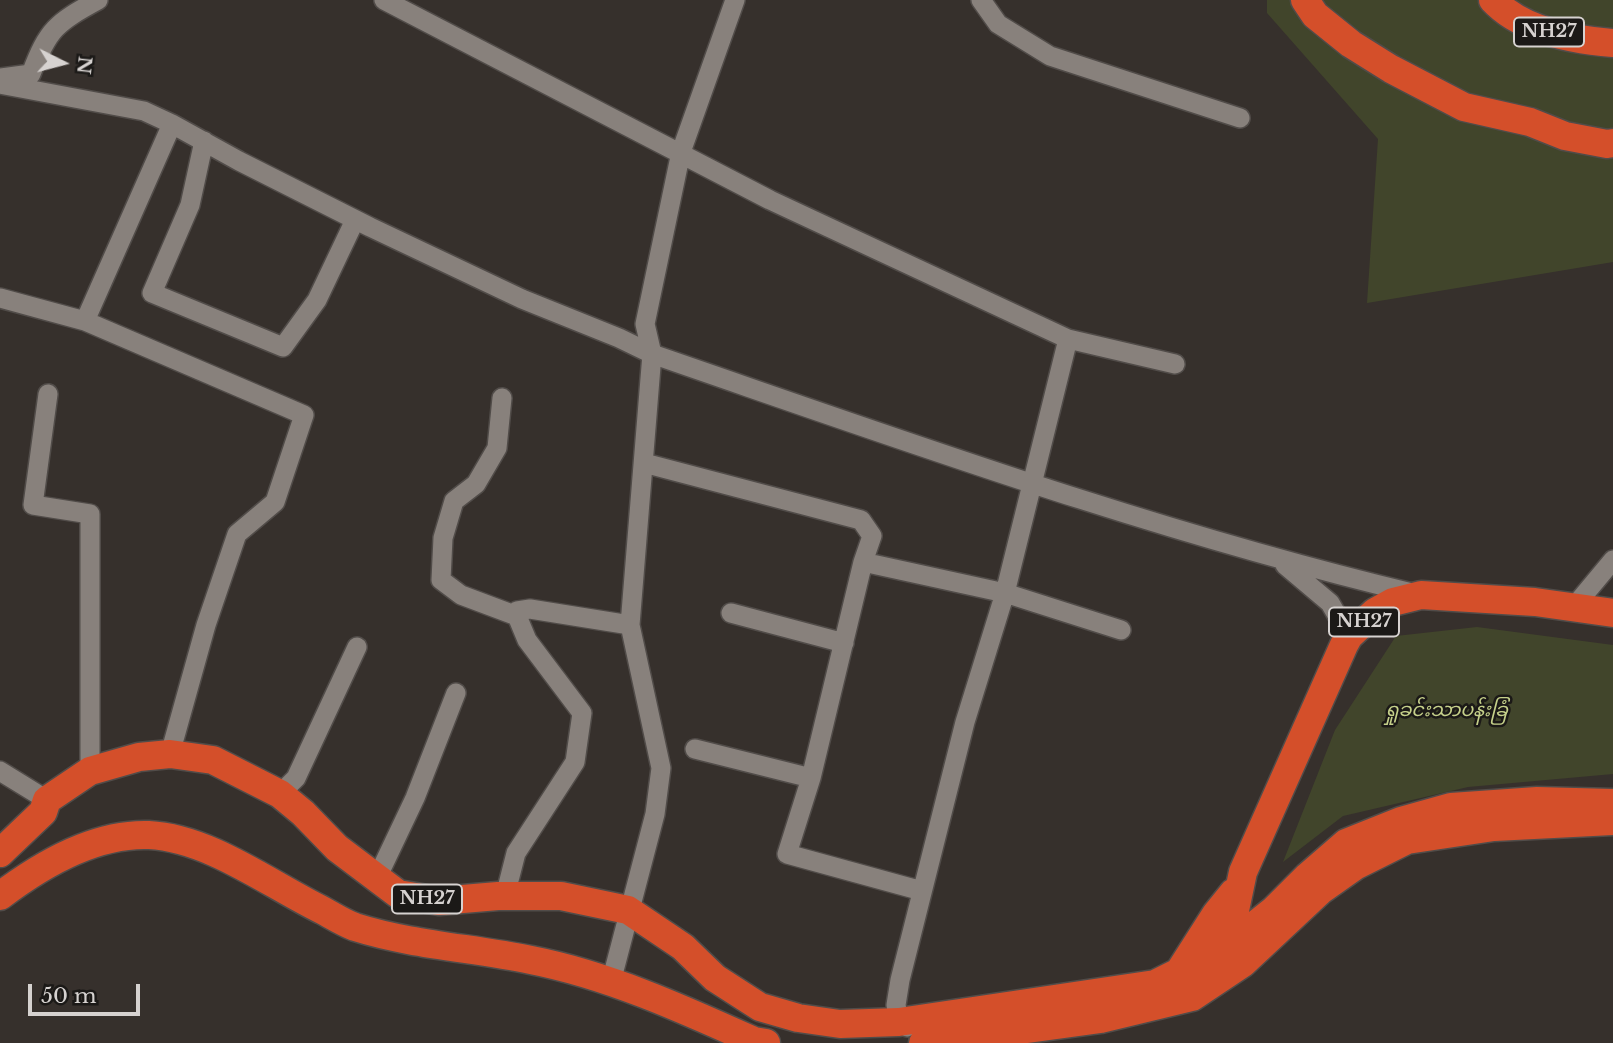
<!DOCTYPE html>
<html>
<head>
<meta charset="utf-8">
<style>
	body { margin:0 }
	#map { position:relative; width:1613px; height:1043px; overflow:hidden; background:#36302c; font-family:"Libre Baskerville",serif }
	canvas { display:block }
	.north { position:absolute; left:28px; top:28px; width:70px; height:70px; -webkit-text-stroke:5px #1b1917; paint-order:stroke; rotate:96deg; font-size:19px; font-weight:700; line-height:28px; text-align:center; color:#d6d2d0 }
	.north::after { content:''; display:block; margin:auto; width:24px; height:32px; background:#d6d2d0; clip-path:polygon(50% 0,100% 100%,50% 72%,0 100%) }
	.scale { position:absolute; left:28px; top:984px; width:112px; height:32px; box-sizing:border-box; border:4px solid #d6d2d0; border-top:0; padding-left:9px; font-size:21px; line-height:24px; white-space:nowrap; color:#d6d2d0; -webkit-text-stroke:5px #1b1917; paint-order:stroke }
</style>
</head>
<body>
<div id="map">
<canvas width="1613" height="1043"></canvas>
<div class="north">N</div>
<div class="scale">50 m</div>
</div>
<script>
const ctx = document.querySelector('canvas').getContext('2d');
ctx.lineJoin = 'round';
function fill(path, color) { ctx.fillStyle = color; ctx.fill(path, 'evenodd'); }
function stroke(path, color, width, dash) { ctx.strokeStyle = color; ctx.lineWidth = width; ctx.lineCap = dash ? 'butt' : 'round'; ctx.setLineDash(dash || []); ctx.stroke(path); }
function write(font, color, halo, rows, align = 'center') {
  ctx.font = font + ' "Libre Baskerville","Noto Sans Myanmar",serif'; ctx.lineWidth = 5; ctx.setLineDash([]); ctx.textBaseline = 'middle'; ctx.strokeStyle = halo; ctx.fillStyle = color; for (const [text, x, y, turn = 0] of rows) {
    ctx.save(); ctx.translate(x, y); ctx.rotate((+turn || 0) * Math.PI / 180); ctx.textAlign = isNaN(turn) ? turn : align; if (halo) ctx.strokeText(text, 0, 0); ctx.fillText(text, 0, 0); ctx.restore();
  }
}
const green = new Path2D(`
	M1267,0H1613V262L1367,303L1378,139L1267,13Z
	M1477,627L1613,645V774L1468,787L1343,816L1283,862L1335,730L1396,636Z`);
const minor = new Path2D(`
	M384,0L770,200L1068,339L1175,364
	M981,0L998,24L1050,56L1240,118
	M0,78L31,74C48,29 56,23 98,0
	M0,84L144,111L172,124L239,161L370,227L522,299L619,338L652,354C905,441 1156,532 1416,594
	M204,141L190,205L152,293L283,347L317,300L355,220
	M0,298L85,321L304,415L275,502L237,534L206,625L170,754
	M85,321L172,124
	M48,394L33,505L90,514V771
	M502,398L497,448L476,484L454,501L443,538L441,580L461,595L517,616L527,640L582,713L575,762L516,853L505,896
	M644,463L861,520L872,536L863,562L1005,593L1121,630
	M863,562L811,778L787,854L922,891
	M1285,565L1330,603L1349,636
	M1573,608L1613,560
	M517,611L530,609L630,625
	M731,613L844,643
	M695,749L811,778
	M0,771L47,800
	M280,794L296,778L357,647
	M377,878L415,798L456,693
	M611,982L655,814L661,768L630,625L652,354L645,324L681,152L735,0
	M907,1027L899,1022L896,1005L900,980L965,722L1005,593L1068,339`);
const highway = new Path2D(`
	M1305,0L1315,15L1351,44L1391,69L1464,107L1530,122L1565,136L1607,144L1613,143
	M1493,0C1522,31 1573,40 1613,43
	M0,853L43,812L47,800L90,771L139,757L170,754L213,760L280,794L303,813L337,848L398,894L439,901L498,896H561L628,910L683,947L715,978L760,1007L798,1018L840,1024L899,1022L1155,984L1225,949L1274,910L1308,876L1346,843L1401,821L1451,807L1537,801L1613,803
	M0,896C42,864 95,833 149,835C209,838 269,884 322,910C333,916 344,923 355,927C412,945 473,948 531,960C608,975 683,1009 754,1041L766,1043
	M1226,953L1243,872L1344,645L1349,636L1375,612L1393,602L1421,595L1535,602L1613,613
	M1179,972L1216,914L1233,893
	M923,1043L1101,1019L1192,997L1243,963L1321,890L1355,866L1407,840L1494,827L1613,821`);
const shields = [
	[1549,32,70],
	[1364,622,70],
	[427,899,70]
];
const shieldNames = [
	["NH27",1549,32],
	["NH27",1364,622],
	["NH27",427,899]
];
const parkNames = [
	["ရှုခင်းသာပန်းခြံ",1446,711]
];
fill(green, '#41452b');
stroke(minor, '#514c49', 22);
stroke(highway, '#514c49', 31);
stroke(minor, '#88817c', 19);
stroke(highway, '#d44f2a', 28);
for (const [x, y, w] of shields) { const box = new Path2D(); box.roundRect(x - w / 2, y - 14.5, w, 29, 5); ctx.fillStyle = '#1b1917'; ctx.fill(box); stroke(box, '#d6d2d0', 2); }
write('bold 18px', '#d6d2d0', null, shieldNames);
write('italic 19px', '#c5d08a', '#1b1917', parkNames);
</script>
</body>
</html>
